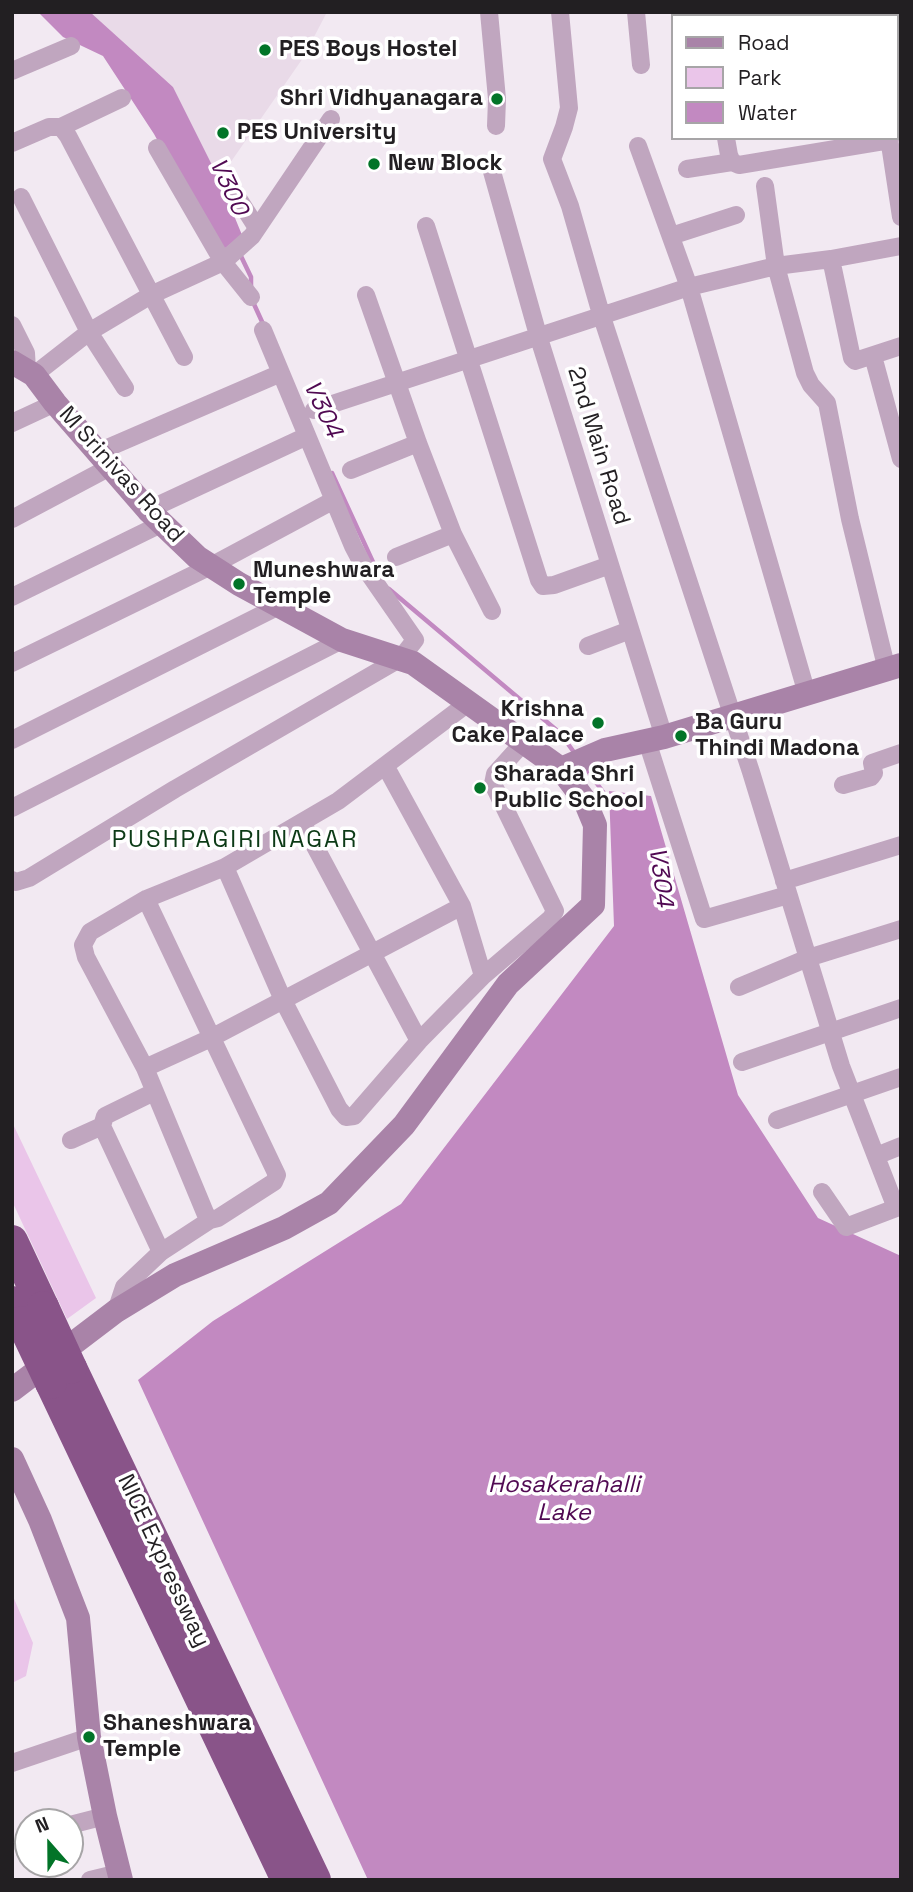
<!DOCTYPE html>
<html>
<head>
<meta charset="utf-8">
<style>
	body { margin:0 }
	#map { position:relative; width:913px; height:1892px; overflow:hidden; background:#f2e9f2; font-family:"Space Grotesk",sans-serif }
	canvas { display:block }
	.frame { position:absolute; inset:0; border:14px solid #221f22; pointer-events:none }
	.legend { position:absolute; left:671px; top:14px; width:228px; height:126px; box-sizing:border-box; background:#fff; border:2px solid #a7a5a7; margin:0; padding:9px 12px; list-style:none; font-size:21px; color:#221f22 }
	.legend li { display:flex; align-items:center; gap:14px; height:35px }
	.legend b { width:35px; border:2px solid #a7a5a7 }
	.north { position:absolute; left:14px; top:1808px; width:70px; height:70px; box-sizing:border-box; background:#fff; border:2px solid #a7a5a7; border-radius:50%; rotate:339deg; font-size:19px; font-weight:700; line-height:28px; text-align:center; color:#221f22 }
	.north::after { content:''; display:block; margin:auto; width:24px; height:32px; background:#027428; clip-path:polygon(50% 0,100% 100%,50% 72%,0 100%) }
</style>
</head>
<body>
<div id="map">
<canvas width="913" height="1892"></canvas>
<div class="frame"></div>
<ul class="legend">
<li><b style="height:9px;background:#a983a8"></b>Road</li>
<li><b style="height:19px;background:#eac5e9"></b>Park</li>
<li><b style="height:19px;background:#c289c1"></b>Water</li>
</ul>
<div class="north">N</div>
</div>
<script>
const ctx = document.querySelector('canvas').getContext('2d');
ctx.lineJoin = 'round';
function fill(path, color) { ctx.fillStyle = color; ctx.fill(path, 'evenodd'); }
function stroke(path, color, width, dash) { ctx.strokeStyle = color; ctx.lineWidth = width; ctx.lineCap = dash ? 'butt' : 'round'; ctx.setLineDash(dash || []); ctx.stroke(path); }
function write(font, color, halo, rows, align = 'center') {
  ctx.font = font + ' "Space Grotesk",sans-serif'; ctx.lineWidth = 7; ctx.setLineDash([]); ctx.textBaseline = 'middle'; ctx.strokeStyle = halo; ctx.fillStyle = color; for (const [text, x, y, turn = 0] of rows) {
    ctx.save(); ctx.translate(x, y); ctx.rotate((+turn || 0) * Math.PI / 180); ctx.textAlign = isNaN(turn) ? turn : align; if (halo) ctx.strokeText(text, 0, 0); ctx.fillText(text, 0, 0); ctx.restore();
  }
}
const built = new Path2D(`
	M90,12H327L303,58L219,179L173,87Z`);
const green = new Path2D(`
	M12,1122L96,1298L67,1319L12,1201Z
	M12,1594L33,1643L26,1676L12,1683Z`);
const water = new Path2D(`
	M38,12H90L173,87L219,179L242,235L219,253L154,134L103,56L63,37Z
	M609,791L651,796L738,1095L818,1218L901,1256V1880H368L138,1380L213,1321L401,1204L614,926Z`);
const stream = new Path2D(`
	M239,252L251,277V286
	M253,302L264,326
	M332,473L378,573
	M389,589L560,733L576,755
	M585,767L611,803`);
const street = new Path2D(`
	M489,12L497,99L496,126
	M560,12L569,108L564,127L552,159L570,206L601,314L751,772L841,1066L896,1208L901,1206
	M636,12L641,65
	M871,12L872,16
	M897,61L901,60
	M12,71L71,46
	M61,127L122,98
	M726,138L729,155L732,162L739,165L890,140
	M889,138L901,217
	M12,143L49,127H61L68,136L184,357
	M638,146L689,287L807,694
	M157,148L223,262L251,297
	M491,168L538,335L664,737
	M687,169L732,162
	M765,186L776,266L805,373L811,385L827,403L850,519L887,670
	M236,195L257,228
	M21,197L89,332L125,388
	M426,226L539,580L543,586L554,585L610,565
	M671,236L736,215
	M831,259L852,358L855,361L901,346
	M366,295L418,443L453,534L492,611
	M12,325L26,353L27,370
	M873,356L901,459
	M34,375L89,332L151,295L223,262L252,236L331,119
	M314,410L689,287L776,266L831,259L901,246
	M12,423L55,403
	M98,452L281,373
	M351,470L418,443
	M148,510L307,436
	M12,519L110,467
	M396,557L453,534
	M12,597L161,524
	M588,646L630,630
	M12,663L211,566L334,500
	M12,740L279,606
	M647,741L704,919L788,895
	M843,785L871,777L874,773L872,763L901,753
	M12,808L342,640
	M302,822L419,1041
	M225,867L283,1000L339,1109L346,1117L354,1116L419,1041L483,976L462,906L386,767
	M12,880L16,882L29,878L175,789L401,658L415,640L363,565L353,546L263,330
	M784,881L901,845
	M146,899L277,1175L274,1182L218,1218L210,1220L206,1215L145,1068L86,957L83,945L90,932L146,899L225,867L338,801L468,703
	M483,976L551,918L555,911L493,784L495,774L523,743
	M739,987L808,958L901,929
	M742,1062L901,1008
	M145,1068L211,1038L462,906
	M154,1092L105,1116L102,1126L161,1252
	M777,1120L901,1077
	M71,1140L102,1126
	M876,1156L901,1146
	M822,1192L846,1227L896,1208
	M116,1311L124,1287L161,1252L210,1220
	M12,1763L89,1737
	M70,1825L105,1816
	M90,1880L119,1873`);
const secondary = new Path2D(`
	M12,362L34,375L55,403L148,510L197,557L239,584L342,640L413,663L561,769L585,801L595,825L593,905L508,984L404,1125L329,1203L284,1228L175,1275L116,1311L12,1390
	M561,769L605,750L664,737L901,665
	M12,1459L40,1520L78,1618L89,1737L105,1816L121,1880`);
const highway = new Path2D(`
	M12,1241L43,1307
	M12,1302L22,1322
	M71,1368L315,1880
	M51,1383L287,1880`);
const highwayBridge = new Path2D(`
	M43,1307L71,1368
	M22,1322L51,1383`);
const markers = [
	[265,50,7,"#027428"],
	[497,99,7,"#027428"],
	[223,133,7,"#027428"],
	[374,164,7,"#027428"],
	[239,584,7,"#027428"],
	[598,723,7,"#027428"],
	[681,736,7,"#027428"],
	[480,788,7,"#027428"],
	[89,1737,7,"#027428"]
];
const poiNames = [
	["PES Boys Hostel",279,50],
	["Shri Vidhyanagara",483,99,"right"],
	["PES University",237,133],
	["New Block",388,164],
	["Muneshwara",253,571],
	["Temple",253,597],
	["Krishna",584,710,"right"],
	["Cake Palace",584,736,"right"],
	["Ba Guru",695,723],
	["Thindi Madona",695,749],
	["Sharada Shri",494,775],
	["Public School",494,801],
	["Shaneshwara",103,1724],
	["Temple",103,1750]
];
const streetNames = [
	["2nd Main Road",598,446,73],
	["M Srinivas Road",121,475,48],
	["NICE Expressway",163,1561,65]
];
const waterNames = [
	["V300",228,187,65],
	["V304",322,409,65],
	["V304",660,877,82],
	["Hosakerahalli",564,1485],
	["Lake",564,1513]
];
const neighbourhoodNames = [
	["PUSHPAGIRI NAGAR",235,840]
];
fill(built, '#e9dae8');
fill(green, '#eac5e9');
fill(water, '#c289c1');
stroke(stream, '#c289c1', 4.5);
stroke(street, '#c0a6bf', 18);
stroke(secondary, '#a983a8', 24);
stroke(highway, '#895489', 32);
stroke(highwayBridge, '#895489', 32);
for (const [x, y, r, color] of markers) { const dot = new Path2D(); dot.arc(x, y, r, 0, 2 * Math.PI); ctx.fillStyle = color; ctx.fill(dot); stroke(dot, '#fff', 2.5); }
write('bold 23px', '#221f22', '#fff', poiNames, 'left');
write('23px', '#221f22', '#fff', streetNames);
write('italic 24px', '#500952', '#fff', waterNames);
ctx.letterSpacing = '2px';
write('24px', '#0c3a16', '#fff', neighbourhoodNames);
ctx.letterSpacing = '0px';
</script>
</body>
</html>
